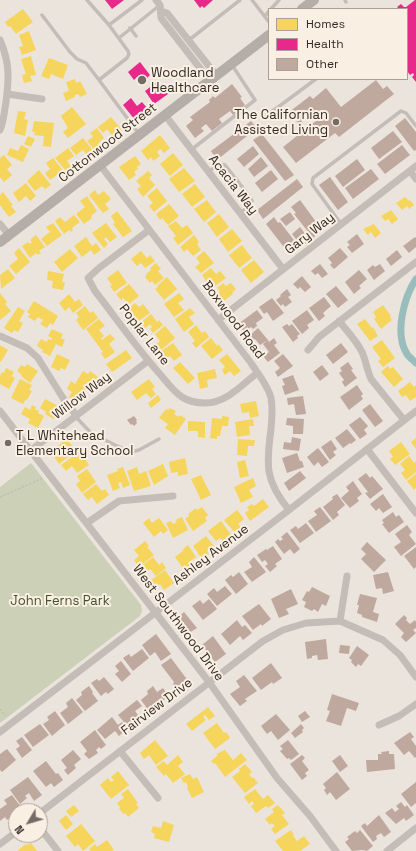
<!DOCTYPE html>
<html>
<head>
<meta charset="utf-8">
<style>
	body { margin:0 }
	#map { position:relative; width:416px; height:851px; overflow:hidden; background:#ebe4dd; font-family:"Space Grotesk",sans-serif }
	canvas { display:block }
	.legend { position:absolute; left:268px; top:8px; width:140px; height:72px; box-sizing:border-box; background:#f9efe3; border:1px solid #aaa097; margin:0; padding:5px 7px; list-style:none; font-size:12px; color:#342a25 }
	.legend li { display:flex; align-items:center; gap:8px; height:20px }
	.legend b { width:20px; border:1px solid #aaa097 }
	.north { position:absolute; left:8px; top:803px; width:40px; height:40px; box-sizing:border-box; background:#f9efe3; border:1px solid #aaa097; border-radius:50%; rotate:232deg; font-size:11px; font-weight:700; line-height:16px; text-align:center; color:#342a25 }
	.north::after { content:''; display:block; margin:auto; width:14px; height:18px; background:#746b65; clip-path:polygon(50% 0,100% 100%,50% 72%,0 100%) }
</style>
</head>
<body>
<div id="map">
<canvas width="416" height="851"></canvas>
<ul class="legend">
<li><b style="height:11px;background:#f6d55c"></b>Homes</li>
<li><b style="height:11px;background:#e7298a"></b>Health</li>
<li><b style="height:11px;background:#bfa89e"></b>Other</li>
</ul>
<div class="north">N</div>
</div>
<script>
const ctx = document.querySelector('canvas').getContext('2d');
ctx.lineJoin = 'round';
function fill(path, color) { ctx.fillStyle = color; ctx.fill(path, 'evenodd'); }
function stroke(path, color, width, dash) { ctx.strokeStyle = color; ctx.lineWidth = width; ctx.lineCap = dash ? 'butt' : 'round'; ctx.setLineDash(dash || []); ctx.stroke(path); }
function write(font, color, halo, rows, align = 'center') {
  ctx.font = font + ' "Space Grotesk",sans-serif'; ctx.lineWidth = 4; ctx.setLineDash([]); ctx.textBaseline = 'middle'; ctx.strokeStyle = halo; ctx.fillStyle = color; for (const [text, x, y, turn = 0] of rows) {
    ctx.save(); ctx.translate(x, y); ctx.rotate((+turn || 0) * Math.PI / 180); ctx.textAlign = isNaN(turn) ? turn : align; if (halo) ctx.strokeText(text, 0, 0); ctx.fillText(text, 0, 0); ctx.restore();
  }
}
const green = new Path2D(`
	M31,463L141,605L142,611L140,616L0,723V487Z`);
const homes = new Path2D(`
	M23,9L33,22L16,34L10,26L8,27L5,22Z
	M29,31L36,50L22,55L19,47L23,46L19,35Z
	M31,56L36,75L30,76L32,81L24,83L22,75L26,74L21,59Z
	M49,58L68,65L63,79L51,74L49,79L41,76Z
	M75,79L76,83L80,81L87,94L80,97L78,94L75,95V97L66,101L63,93L69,91L66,82Z
	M72,107L86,124L68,138L63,132L68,128L61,116Z
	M18,111L26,112L24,119L28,120L25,136L14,133Z
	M111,117L122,130L113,137L107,129L103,133L98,127Z
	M34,121L54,123L51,147L43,146L44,136L34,135L35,132H32Z
	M97,128L104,138L98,143L100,146L95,151L87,141L93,137L90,133Z
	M160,135L170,148L164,153L160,149L157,152L160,156L153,161L151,157L148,160L141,151Z
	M28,136L35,139L31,147L24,144Z
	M83,138L94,152L88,156L83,150L76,155L70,148Z
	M21,145L29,149L23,162L7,155L10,148L18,151Z
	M68,148L74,156L67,161L72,168L67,172L55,158Z
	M173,153L183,165L170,176L160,164Z
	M4,155L12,165L7,169L12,175L4,182L0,177V158Z
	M135,156L141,164L137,167L138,169L134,172L136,175L129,180L119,167Z
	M53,158L65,173L60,178L57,175L50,180L45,173L50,169L46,163Z
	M184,168L195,181L179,192L169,179Z
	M39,170L51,185L45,189L42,186L35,191L27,181Z
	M148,171L152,175L149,178L155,185L143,197L137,189L141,186L136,181Z
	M26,183L36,196L30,201L26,196L19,202L13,193Z
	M195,184L205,197L192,207L182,194Z
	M157,188L167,201L154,212L149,206L153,203L147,196Z
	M95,190L98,195L104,191L111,199L105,204L109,209L103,213L89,195Z
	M3,192L13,205L11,206L16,212L9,217L0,205V195Z
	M87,196L97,211L91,216L92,218L84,224L76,214L85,207L80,201Z
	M405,197L409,201L410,200L414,205L409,209L407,206L402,210L396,203Z
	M207,200L216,212L204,222L194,209Z
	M169,204L179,216L168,225L162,218L160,220L156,214Z
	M391,210L398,219L392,224L388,219L385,221L381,216Z
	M117,211L132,231L123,237L113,224L115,223L111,216Z
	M219,214L229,227L217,237L207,223Z
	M74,215L80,222L72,228L73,230L71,232L69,230L64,234L55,221L60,217L65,222Z
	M176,221L182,228L187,225L193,233L178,245L173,238L176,236L168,226Z
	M53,223L62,235L47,246L41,239L50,232L46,227Z
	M106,223L117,237L110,242L106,237L104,239L108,244L104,248L92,233Z
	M374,224L381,233L375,238L371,232L368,235L363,229Z
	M232,229L242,241L228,252L219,239Z
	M36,235L45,247L39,251L41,253L38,255L36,253L30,258L22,246L28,242L30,244L32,242L30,240Z
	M194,235L199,242L197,244L201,250L193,256L187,249L184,252L180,247Z
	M86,237L92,246L96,243L101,250L94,255L91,250L82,257L74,246Z
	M242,245L252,258L239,268L229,255Z
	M19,248L30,262L16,274L9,266L18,259L14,253Z
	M70,249L78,258L62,272L54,262Z
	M141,251L147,258L150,255L155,261L145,268L141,263L137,266L131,259Z
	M204,251L214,263L201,273L195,267L200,263L196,258Z
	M254,260L264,272L251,283L241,270Z
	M156,263L161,269L158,271L164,278L155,285L152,281L150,283L145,277L147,275L146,274L151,270L150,268Z
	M211,268L216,274L220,271L226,278L215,286L210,278L206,281L202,275Z
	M8,269L15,278L1,289L0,275Z
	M118,270L127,283L114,292L110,286L112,285L107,278Z
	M48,271L64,274L62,282H65L63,290L52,288L53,281L47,280Z
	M167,277L177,289L164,300L155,289L158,287L157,286Z
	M223,283L226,286L231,283L236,289L232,293L233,294L220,304L214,296L220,291L217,288Z
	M129,284L139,296L129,304L123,298L121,300L116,294Z
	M0,293L7,302L5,304L11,311L0,320Z
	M179,293L184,299L178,303L184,310L174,317L164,304Z
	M69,294L75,302L79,299L83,305L73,313L69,307L65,311L59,303Z
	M34,301L58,316L53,325L50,323L47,328L40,324L43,320L38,317L35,321L28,317L30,314L27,312Z
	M135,303L139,307L143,304L150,313L137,322L128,309Z
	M383,305L391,316L390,317L392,320L381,329L374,319L376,317L373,312Z
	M85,306L90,313L93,311L98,318L83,330L76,320L79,317L76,313Z
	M18,307L25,311L19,321L23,323L18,332L14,330L12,333L4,328Z
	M190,308L195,313L189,317L194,324L184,332L175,319Z
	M151,314L157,322L159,320L163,325L153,333L150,329L152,327L150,324L143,330L139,324Z
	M99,319L105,326L99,330L104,336L101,338L102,340L110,334L115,339L109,344L115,352L105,359L101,353L103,352L86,329Z
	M365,319L372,328L373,327L378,336L370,341L357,324Z
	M196,325L202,333L205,331L209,337L196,348L192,343L195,341L188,332Z
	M165,326L175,338L160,351L155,345L160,341L155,334Z
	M52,329L63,334L61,338L65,340L62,347L56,344L50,356L42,352L43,350L37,346L41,339L47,342L48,339L51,340L52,338L48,336Z
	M211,338L217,346L218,344L223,350L212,359L201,346Z
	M382,340L395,358L383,367L378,361L381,359L372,347Z
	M173,343L182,355L174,361L170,356L165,359L160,352Z
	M0,345L8,350L1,362L0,361Z
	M126,350L132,358L112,372L106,364Z
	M57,354L70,360L65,370L61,368L59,371L51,367Z
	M227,354L241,371L234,376L230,371L225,375L222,370L225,367L219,360Z
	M180,362L195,378L188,384L173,368Z
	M27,364L38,371L30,383L21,376L22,375L17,371L21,365L25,367Z
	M388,366L390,369L393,367L403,379L394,387L381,372Z
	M6,368L14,372L12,376L15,378L9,389L0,384V376L2,372L4,373Z
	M215,369L217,378L207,380L208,387L200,389L197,373Z
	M83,371L88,374L90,371L98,377L91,389L88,387L84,393L81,391L75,401L69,397L72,392L67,389L71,381L75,384Z
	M20,379L32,385L29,390L32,391L27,400L26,399L23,404L11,398Z
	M149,379L155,387L152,389L156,394L151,398L146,393L137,400L131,392Z
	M410,382L414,387L416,385V397L410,401L406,395L402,397L398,391Z
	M158,395L161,400L151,408L148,403Z
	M45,399L60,407L54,419L45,414L46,412L40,408Z
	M256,401L259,416L250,418L249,412L242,413L240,404Z
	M32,405L36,407L35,409L39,411L38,413L44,416L38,428L28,423L30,419L21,414L25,407L30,410Z
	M170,408L176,411L174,414L179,417L180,415L186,419L175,435L165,428L168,424L159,418L166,409L168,410Z
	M222,416L229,417L228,426H222L220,436H217V439L210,438L212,418L222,419Z
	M253,419L254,426H249L250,435L237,437L235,422Z
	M188,421L205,422V438L198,437V431H188Z
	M416,438V449L411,442Z
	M67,439L76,451L59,464L53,455L58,452L55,448Z
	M238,439L255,440L254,446H248L247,456L237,455Z
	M401,442L410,454L395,465L390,459L393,457L389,451Z
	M80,451L89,465L77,473L72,466L66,471L61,465Z
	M409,456L414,463L416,461V472L406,480L401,473L405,470L400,464Z
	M185,458L188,474L178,476V472L171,473L169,462Z
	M245,460L249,476L240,478L237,462Z
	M163,464L168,476L154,485L148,471Z
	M123,467L130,485L123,488L121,482L118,483L120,488L113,491L107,475L118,471L117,469Z
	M137,467L139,474L146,471L151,486L134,491L127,471Z
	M87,469L96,482L82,493L76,484L80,481L77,476Z
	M416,474V488L414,490L407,481Z
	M201,475L211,495L201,500L191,479Z
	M253,478L256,486L249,490L253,497L241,503L234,487Z
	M96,484L102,491L105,489L109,495L97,504L92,497L88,500L83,494Z
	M263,499L269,507L250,521L245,513L249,510L247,507L252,504L254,506Z
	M202,507L208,515L205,518L207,521L193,531L185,519L189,516L188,514L196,508L197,510Z
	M237,510L244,519L238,524L242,528L235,533L224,520Z
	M182,517L188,530L173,538L166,523L171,521L173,524L177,522L175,520Z
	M149,518L152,523L159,518L168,530L163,534L161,531L154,537L143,523Z
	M221,521L232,536L224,542L220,538L216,541L208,531Z
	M206,536L214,546L207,551L209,554L202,559L193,546Z
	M145,541L149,546L147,547L154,555L139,567L134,560L139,556L134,550Z
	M188,545L196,557L188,563L191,567L185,571L175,557L184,550L183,549Z
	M153,557L159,565L162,562L166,568L156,576L150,569L145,573L140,567Z
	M165,570L174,583L164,590L160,584L155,587L150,581Z
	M208,707L215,716L209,720L205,715L203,717L206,720L192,731L186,724Z
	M217,723L224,733L226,732L230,738L215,749L203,733Z
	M155,740L168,756L156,765L149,755L144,759L140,753Z
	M225,750L233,760L241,753L247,760L225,777L215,763L214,764L211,761L218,755L216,754Z
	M178,755L183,762L178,766L185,774L173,783L166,774L164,776L156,767L164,761L167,765Z
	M245,764L252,772L249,774L252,778L253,777L258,783L245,793L232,777L240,771L239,769Z
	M118,771L129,785L111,799L100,785L108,778L111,782L114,780L111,777Z
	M190,774L193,779L197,777L204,792L192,798L187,788L188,787L186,782L184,783L181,778Z
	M128,789L138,803L136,804L139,808L128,817L125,813L123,814L119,808L120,807L117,803L124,798L121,794Z
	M255,789L263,799L268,795L275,803L268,808L266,806L256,813L251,806L254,804L252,801L249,804L244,797Z
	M74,805L79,811L71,817L66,811Z
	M278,805L285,813L282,815L289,824L275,834L271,829L275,826L272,823L270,825L265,819L274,812L272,809Z
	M66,815L73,824L66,830L59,821Z
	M163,821L174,825L169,842L154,838L155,834L151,832L153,826L161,828Z
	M81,824L95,841L83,851L78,844L75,847L66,836Z
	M291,830L294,835L293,836L297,841L304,836L310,844L300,851H283L275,841Z
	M107,840L114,850L112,851H91L89,849L95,844L97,847Z
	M31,843L37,851H17L26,844L27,845Z`);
const health = new Path2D(`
	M105,0H124L112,9Z
	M194,0H213L204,8L202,6L200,8Z
	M415,0H416V82L412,77L414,75L413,73L410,75L407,71V9H399L397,7L401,4L404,7H406Z
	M140,62L150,75L143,82L137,77L134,80L128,72Z
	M158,81L168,94L154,104L145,91Z
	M131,98L137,106L142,102L148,109L135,120L123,105Z`);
const canal = new Path2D(`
	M416,279C404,297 394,334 407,354C409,357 413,360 416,363`);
const building = new Path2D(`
	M376,80L383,89L387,86L394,94L339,137L335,133L296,163L283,147L317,120L312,113L299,124L289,112L310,96L313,99L326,88L341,107Z
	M232,84L242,97L240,98L245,105L233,115L230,111L219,119L222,123L212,131L206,124L201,128L204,131L195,138L186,126L193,120L190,117L210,102L209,100L213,96L215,98Z
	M405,118L416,132V150L414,151L395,126Z
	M251,121L257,128L217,160L211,151Z
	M393,131L402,142L379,159L371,148Z
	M262,134L294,175L285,181L253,140Z
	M402,145L410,155L385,174L377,164Z
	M253,146L259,154L244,167L237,159Z
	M261,157L268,166L254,177L248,169Z
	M357,159L365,170L343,187L335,176Z
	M371,169L379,179L353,199L345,188Z
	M271,170L278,179L262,192L255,183Z
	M330,177L348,202L338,210L319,185Z
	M297,179L303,187L263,219L257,210Z
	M300,200L322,230L313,238L294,214L296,213L291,207Z
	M290,212L295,219L286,226L280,219Z
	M274,217L278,223L280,222L300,248L290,255L266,224Z
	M300,227L310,240L302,247L292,234Z
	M357,234L364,244L352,253L347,247L350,245L347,242Z
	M415,237L416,238V247L409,253L403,246Z
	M340,248L348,257L334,269L330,265L332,263L328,258Z
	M397,250L402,257L391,266L386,259Z
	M320,264L328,274L322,278L318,273L315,275L311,271Z
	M380,264L385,271L374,280L367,270L373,265L375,267Z
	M359,270L367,279L359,286L361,288L354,294L345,282Z
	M302,276L311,287L305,292L300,287L298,289L293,284Z
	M336,286L348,300L338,308L326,294Z
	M287,289L291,295L288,297L292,302L285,307L283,304L281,306L276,300L281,296L280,295Z
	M324,297L331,306L323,313L325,316L319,321L309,308Z
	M272,298L284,313L273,321L267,312L264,314L259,307Z
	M257,310L263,318L256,323L257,326L253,329L251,327L244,332L238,324Z
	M307,310L314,320L307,325L309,328L302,334L292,321Z
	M287,324L289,326L292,324L300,334L297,336L298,338L293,342L282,327Z
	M258,328L268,340L260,345L255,339L252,342L248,337Z
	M274,338L277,343L274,345L280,353L268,362L263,356L269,352L263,344L268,340L269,342Z
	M341,343L348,352L333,364L326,355Z
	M283,354L293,366L278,377L275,372L280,368L274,361Z
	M348,362L353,369L351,370L357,378L345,387L342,382L344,380L339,373L342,371L340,368Z
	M322,365L329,374L320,381L313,372Z
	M293,375L299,390L285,395L282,386L285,385L282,379Z
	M357,385L363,394L361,396L363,399L349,410L340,397Z
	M303,396L306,414L296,415L294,404L288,405L287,398Z
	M370,404L383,421L375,427L362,410Z
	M134,416L137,420L136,421L137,423L134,426L132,424L131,425L127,420Z
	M360,417L368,426L364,430L367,434L360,439L349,425Z
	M287,418L304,419L303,434H293V426L286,425Z
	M347,429L356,440L351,444L350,443L343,448L335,438Z
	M292,437L301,439L299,451L283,449L284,442L291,443Z
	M331,440L337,449L333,452L336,455L330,460L321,447Z
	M318,448L329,462L322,467L318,462L314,466L307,457Z
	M297,453L300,461H302L304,467L287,473L282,458Z
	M300,471L306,478L289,491L284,483Z
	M366,473L370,478L372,476L383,489L370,499L365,493L368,492L358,479Z
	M353,481L362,494L357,498L359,501L350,508L341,498L349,491L346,487Z
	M337,494L345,505L337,512L339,515L333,520L323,507L333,499L332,497Z
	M383,494L392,507L383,513L379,508L376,511L370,504Z
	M320,507L331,521L316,532L308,521L317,515L314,511Z
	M393,512L396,517L399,515L404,522L389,533L382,524L384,523L382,520Z
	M306,523L314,533L300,543L290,530L296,526L298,529Z
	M407,525L412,532L409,535L416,544L401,556L394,547L401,542L395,534Z
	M287,532L300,549L294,554L290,549L284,554L275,542L278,539L280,541L283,539L281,537Z
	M367,542L386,560L374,572L361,559L366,554L361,549Z
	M273,546L282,559L275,564L277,566L270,572L265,566L268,564L265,560L262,562L257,555L266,549L267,550Z
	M416,547V567L414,569L404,556Z
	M254,557L266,572L252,582L244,572L252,567L249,562Z
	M239,572L248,584L236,594L225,580L231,575L233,577Z
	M388,572L394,591L383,594L382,588L376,589L373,575Z
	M225,586L232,594L217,606L207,594L214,588L217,592Z
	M312,587L330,596L326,606L322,604L318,612L314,609L312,611L304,607L306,602L302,600L307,591L309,592Z
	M291,589L298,604L286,609L289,614L279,618L271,599Z
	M360,594L377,598L373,612L379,614L377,622L362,617V615L357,613L359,605H357Z
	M209,599L217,609L203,620L192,606L200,600L203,604Z
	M259,604L271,619L262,626L261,624L253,630L242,616Z
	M184,612L197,628L189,633L177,618Z
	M404,615L407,618L406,620L410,624L415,620L416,622V628L413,630L416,633L406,642L401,637L404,633L395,624Z
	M237,620L242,627L245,625L252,633L243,640L240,636L230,645L221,634Z
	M156,634L171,654L161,661L155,652L150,656L142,645Z
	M213,636L226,654L215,662L202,645Z
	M326,639L328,659L318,660L317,655L312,656V658L307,659L305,642Z
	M340,645L350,646L349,654L339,653Z
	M357,646L369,655L361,666L358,664L356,667L351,662L352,660L349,658Z
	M142,649L149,658L133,671L123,658L129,654L131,657Z
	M171,658L189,682L184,685L186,688L180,693L173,684L174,682L161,665Z
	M121,661L131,674L122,682L115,674L119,671L115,666Z
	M271,663L282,678L273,684L272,682L261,690L252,678Z
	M244,675L257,691L245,699L247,701L240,706L230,694L240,687L236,681Z
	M104,677L114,689L108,694L106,692L101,696L91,683L97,679L99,681Z
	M89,686L93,692L92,693L98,701L85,711L76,700L82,695L81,692Z
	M153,686L157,692L163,688L169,696L149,711L141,700L148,694L147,691Z
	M332,694L359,703L356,711L347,708L341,726L326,721L330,711L327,710Z
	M72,698L83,712L68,724L60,713L68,707L66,703Z
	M137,700L142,706L135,711L141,719L129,728L118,715Z
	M55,711L65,725L52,736L43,724L49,720L47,717Z
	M305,711L310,717L302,722L298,716Z
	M276,714L290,730L278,740L271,731L267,734L261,726Z
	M112,717L118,725L122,722L127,729L119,736L115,731L105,739L97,730Z
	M40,724L49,735L33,747L24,735Z
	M301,724L304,728L302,730L303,732L295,738L291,733Z
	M95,730L106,745L101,749L99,747L96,750L98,753L89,759L84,754L87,751L80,742Z
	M410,732L414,737L411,739L416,746V757L415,758L409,751L404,755L394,743Z
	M22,737L32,750L22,758L16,749L20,746L16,741Z
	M288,740L299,754L291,760L289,758L287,759L280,751L283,749L280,746Z
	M7,749L16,760L2,772L0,770V754Z
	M73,750L81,759L74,765L76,768L68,775L64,770L67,768L61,760Z
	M389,751V754H394L395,769L367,772L366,760H378V754H382L381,752Z
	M302,755L305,758L302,761L309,770L305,773L307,776L302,780L290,764Z
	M340,755L348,766L340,772L332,761Z
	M46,761L56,774L58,773L63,780L54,787L51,783L46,787L33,771Z
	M337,772L350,789L336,800L330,792L327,795L324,790L326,788L323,784Z
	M28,777L42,795L34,801L29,793L25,796L27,798L20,804L10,790Z
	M416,782V803L411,807L401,794Z
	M12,795L24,811H16V816L15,814L7,820L5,817L0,821V809L7,804L4,800Z
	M401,802L405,807L407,805L414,815L406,821L404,818L396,824L385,813L392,808L395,812L399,809L396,806Z
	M379,815L391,832L384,837L381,833L376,836L377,839L373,842L361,826L365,823L367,826Z
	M360,830L373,846L367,851L362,850L352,851L345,842L349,839L347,837L355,831L357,833Z`);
const path = new Path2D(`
	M0,497L43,478
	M0,709L6,716`);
const lane = new Path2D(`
	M87,0L109,25L128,51L129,54L127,58L99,80L139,134
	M252,0L269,22
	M345,0L346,2
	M271,9L279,0
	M42,15L70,52L77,59L86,63L99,80
	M265,16L269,11
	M109,25L142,0
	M130,28L136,36
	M119,38L160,5
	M189,40L240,0
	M266,116L316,79
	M191,150L255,100L232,65
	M209,171C214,168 219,163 225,165L247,193L252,201L250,205L240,213
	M341,224L312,184L313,178L401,111L406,113L416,126
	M75,416L91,433L115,445L131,452L139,450L159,439`);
const street = new Path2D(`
	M156,0L160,5L161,18L210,81
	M161,11L167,13L216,75
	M0,40C10,63 9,78 6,102C4,112 4,121 0,130
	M7,94L42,99
	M165,115L283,269
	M100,165L251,363C258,374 268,385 271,398C273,409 272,419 271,429C266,465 265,481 289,510
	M410,171L416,179
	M0,224L9,235
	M149,230L99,268L88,278L95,291C116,318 136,347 159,373C166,381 173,391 182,397C188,401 198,403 205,403C226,403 242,385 257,373
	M218,320L416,166
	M339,321C347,331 356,340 362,352C366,361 367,370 371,379L404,420
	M0,336L27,348L38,358L63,398L76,415
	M308,350L319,337L416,262
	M0,411L209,682L277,778L310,816L336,851
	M367,449L416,513
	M30,451L148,361
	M87,523L119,501L173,496
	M340,621L347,576
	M379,725L399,716L416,704
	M0,732L289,510L416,411
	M120,751L158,798
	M40,813L263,641L283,630L306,623L340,621L383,640L400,655L416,677
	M40,828L58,851
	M0,844L16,832
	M387,851L416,828`);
const secondary = new Path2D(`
	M302,9L314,0
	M0,242L269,35`);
const markers = [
	[142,80,5,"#746b65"],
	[336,122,4,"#746b65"],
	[8,443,4,"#746b65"]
];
const poiNames = [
	["Woodland",151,73],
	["Healthcare",151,88],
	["The Californian",328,115,"right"],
	["Assisted Living",328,130,"right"],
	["T L Whitehead",16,436],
	["Elementary School",16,451]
];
const streetNames = [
	["Cottonwood Street",108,143,-38],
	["Acacia Way",233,185,52],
	["Gary Way",310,234,-38],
	["Boxwood Road",233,320,53],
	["Poplar Lane",144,335,52],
	["Willow Way",82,396,-37],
	["Ashley Avenue",211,555,-37],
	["West Southwood Drive",178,623,53],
	["Fairview Drive",157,707,-37]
];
const parkNames = [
	["John Ferns Park",60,601]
];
fill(green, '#ccd0b6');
fill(homes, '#f6d55c');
fill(health, '#e7298a');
stroke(canal, '#99bdbc', 7);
fill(building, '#bfa89e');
stroke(path, '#bcb5af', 1, [2, 2]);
stroke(lane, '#c4bcb6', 3.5);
stroke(street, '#c4bcb6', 7);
stroke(secondary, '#b5ada7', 10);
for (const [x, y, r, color] of markers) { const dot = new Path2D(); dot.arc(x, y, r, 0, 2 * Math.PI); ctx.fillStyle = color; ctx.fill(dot); stroke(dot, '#f9efe3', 1.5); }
write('13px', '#342a25', '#f9efe3', poiNames, 'left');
write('13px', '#342a25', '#f9efe3', streetNames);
write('13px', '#435229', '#f9efe3', parkNames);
</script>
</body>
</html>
